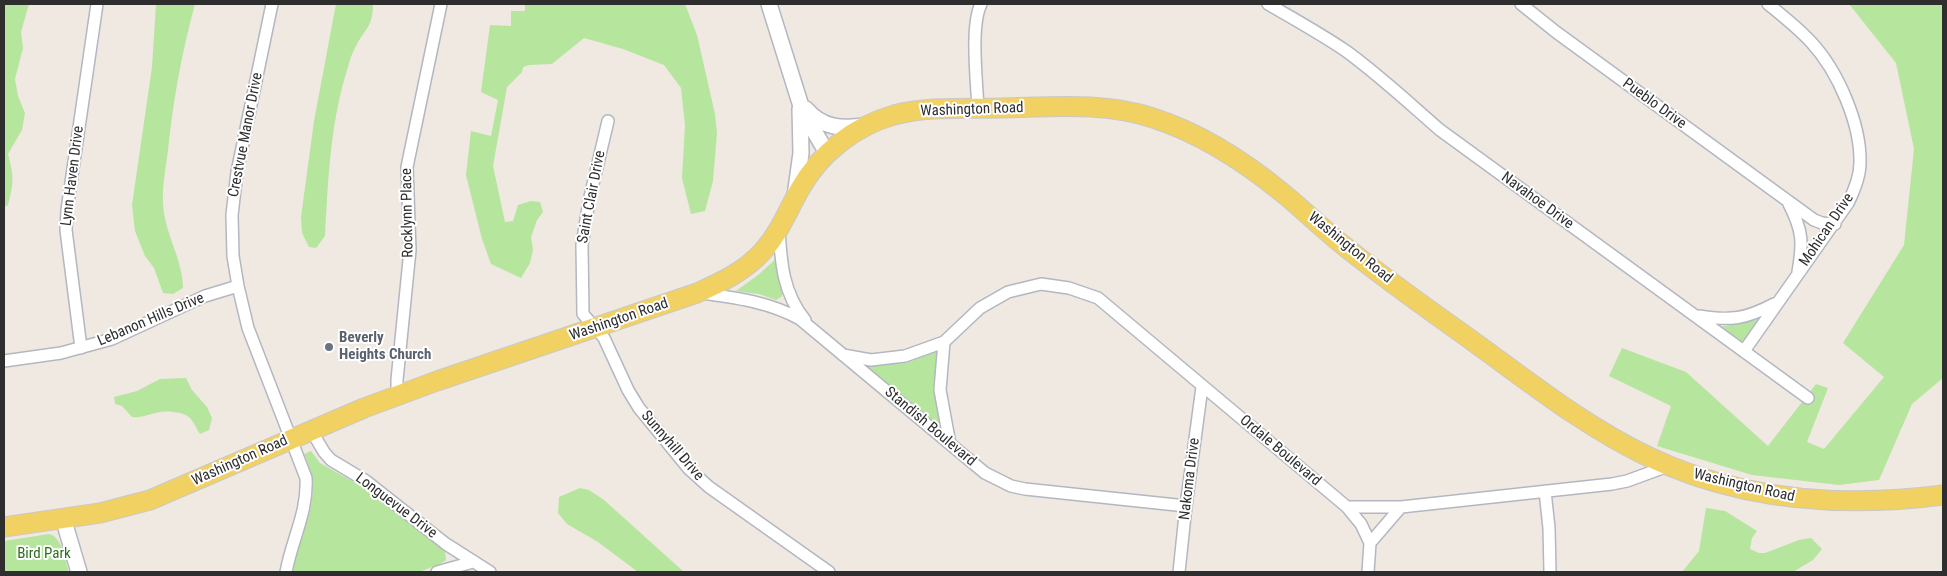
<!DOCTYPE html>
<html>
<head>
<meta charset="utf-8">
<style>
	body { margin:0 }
	#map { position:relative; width:1947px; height:576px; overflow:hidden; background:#efe9e1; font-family:"Roboto Condensed",sans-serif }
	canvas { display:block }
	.frame { position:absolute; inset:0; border:5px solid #2e2e2e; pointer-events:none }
</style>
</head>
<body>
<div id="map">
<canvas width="1947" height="576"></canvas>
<div class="frame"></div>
</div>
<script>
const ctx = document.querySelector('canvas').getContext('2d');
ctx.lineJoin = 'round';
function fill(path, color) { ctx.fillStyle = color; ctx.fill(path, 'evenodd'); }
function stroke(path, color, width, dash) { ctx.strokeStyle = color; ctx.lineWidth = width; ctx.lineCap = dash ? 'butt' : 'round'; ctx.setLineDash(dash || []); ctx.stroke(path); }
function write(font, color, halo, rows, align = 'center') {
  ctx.font = font + ' "Roboto Condensed",sans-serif'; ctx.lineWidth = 4; ctx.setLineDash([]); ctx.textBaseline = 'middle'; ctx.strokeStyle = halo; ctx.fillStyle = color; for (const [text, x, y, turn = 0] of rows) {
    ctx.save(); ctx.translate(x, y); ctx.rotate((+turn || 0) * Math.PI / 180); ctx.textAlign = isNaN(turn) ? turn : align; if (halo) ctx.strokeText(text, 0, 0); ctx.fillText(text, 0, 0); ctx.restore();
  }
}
const green = new Path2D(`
	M4,4H29L21,32L23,48L15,79L18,96L25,113L22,130L8,154C14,177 14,183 8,205L4,207Z
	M156,4H195C182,52 173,100 168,150C166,167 162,186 163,203C164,233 183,259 183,288L173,294L163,293L154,268L145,256L135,231L132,205L152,67Z
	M336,4H373C373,28 364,29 355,48C350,57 348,68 345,77C330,129 328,182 325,236L316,248L309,247L302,233L301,217L314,121Z
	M525,4H685L697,35L715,114L717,133L713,181L705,211L691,214L682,178L685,125L681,88L664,65L623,49L584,38L552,64L529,65L523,67L522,72L507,87L493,166L505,222L513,221L518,205L531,201L540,202L543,212L537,220L531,237L533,250L530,263L521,278L491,264L482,239L466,175L471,131L491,136L498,100L481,92L490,25L511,26V11H525Z
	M1849,4H1943V378L1912,404L1879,480L1839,485L1752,475L1657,446L1671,406L1609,376L1622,348L1686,372L1768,446L1816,384L1828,388L1807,442L1824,449L1884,377L1843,343L1904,245L1914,149L1896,63Z
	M777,258L784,292L781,297L776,300L759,294L736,291L758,275Z
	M1757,320L1758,321L1743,342L1720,327Z
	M941,350L943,432L864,365L906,363Z
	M186,378L192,390L207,407L212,418L209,430L200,434C197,430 194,422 190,418C184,411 163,410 155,413C146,415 142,418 132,417L122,406L115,404L114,397L137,391L160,379Z
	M311,451L320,463L373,493L445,551L446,560L440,564L419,572H293C300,530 326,497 304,454Z
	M580,488L589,490L604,500L684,572H638L598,542L567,524L558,513L559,497Z
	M1706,508L1725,511L1757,531L1752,538L1750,549L1759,553H1765L1799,540L1811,538L1822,549L1813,560L1793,572H1682L1699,551Z
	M49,534C63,537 65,561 69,572H4V541Z`);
const minor = new Path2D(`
	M272,4L237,172L232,215L233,256L238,286L248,328L306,478C308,512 292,539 286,572
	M1268,4C1294,19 1321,34 1346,51C1379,75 1409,103 1440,130L1808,398
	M1521,4L1556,32L1814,220L1822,223L1835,224
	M978,109C977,83 970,26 981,4
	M608,121L589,201L582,245L583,314L604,338L628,390L639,408L689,469L709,487L829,572
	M1789,204C1803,231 1803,243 1798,272
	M779,230C781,263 783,293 805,320
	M702,293C737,298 769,302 800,319L985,473L1011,486L1025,489L1186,506
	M1699,316C1730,321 1746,319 1774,304
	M944,342L940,390L950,444
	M81,348L66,230L67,210L97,4
	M1744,351L1848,203C1854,191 1860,177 1860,163C1861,124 1838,71 1811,42C1798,28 1783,16 1768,4
	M843,355L871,360L905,356L944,342L980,308L1008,292L1041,284L1069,288L1098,298L1347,507H1401L1612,484L1627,481L1668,466
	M4,361L61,353L112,339L205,296L238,286
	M397,396V380L410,250L407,167L441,4
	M311,430L324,452L331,460L366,481L446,544L490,572
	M1545,491L1549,528L1550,572
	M1347,507L1361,524L1370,543
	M437,572L473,562
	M1179,572L1186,506L1202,387
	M1368,572L1370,543L1401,507`);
const tertiary = new Path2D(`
	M769,4L800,103L810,124L827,153
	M806,109C822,128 841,129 865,126
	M795,196L801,153L800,109
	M63,518L79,572`);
const primary = new Path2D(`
	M4,527L100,513L150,500L364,408L437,381L697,293C722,282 745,271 763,251C780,232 788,210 800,189C820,153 855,126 894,115C929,106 967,109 1002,108C1053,107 1104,102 1153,118C1200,133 1245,162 1284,194C1302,209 1320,226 1338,241C1383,278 1431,311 1478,345C1532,384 1586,427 1647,456C1740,501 1842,508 1943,495`);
const markers = [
	[329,347,5,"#6b7280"]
];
const streetNames = [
	["Pueblo Drive",1654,104,36],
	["Washington Road",972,110,-2],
	["Crestvue Manor Drive",246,135,-79],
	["Lynn Haven Drive",73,176,-83],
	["Saint Clair Drive",592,197,-79],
	["Navahoe Drive",1537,201,36],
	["Rocklynn Place",408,213,-91],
	["Mohican Drive",1827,230,-56],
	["Washington Road",1350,248,39],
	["Lebanon Hills Drive",151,320,-23],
	["Washington Road",619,320,-19],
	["Standish Boulevard",930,427,40],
	["Sunnyhill Drive",672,446,49],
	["Ordale Boulevard",1280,451,40],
	["Washington Road",240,461,-24],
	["Nakoma Drive",1190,479,-83],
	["Washington Road",1744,486,13],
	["Longuevue Drive",396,506,37]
];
const worshipNames = [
	["Beverly",339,338],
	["Heights Church",339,355]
];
const parkNames = [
	["Bird Park",44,554]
];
fill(green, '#b6e59e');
stroke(minor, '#b4b7c1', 14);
stroke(tertiary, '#b4b7c1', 18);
stroke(primary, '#c9c9c9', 21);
stroke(minor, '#fff', 11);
stroke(tertiary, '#fff', 15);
stroke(primary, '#f2d163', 19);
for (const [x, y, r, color] of markers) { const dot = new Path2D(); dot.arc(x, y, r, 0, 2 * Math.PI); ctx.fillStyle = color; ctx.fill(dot); stroke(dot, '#fff', 2); }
write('15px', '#2e2e2e', '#fff', streetNames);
write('bold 15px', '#5b616d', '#fff', worshipNames, 'left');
write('15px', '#2c6e1b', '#fff', parkNames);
</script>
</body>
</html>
